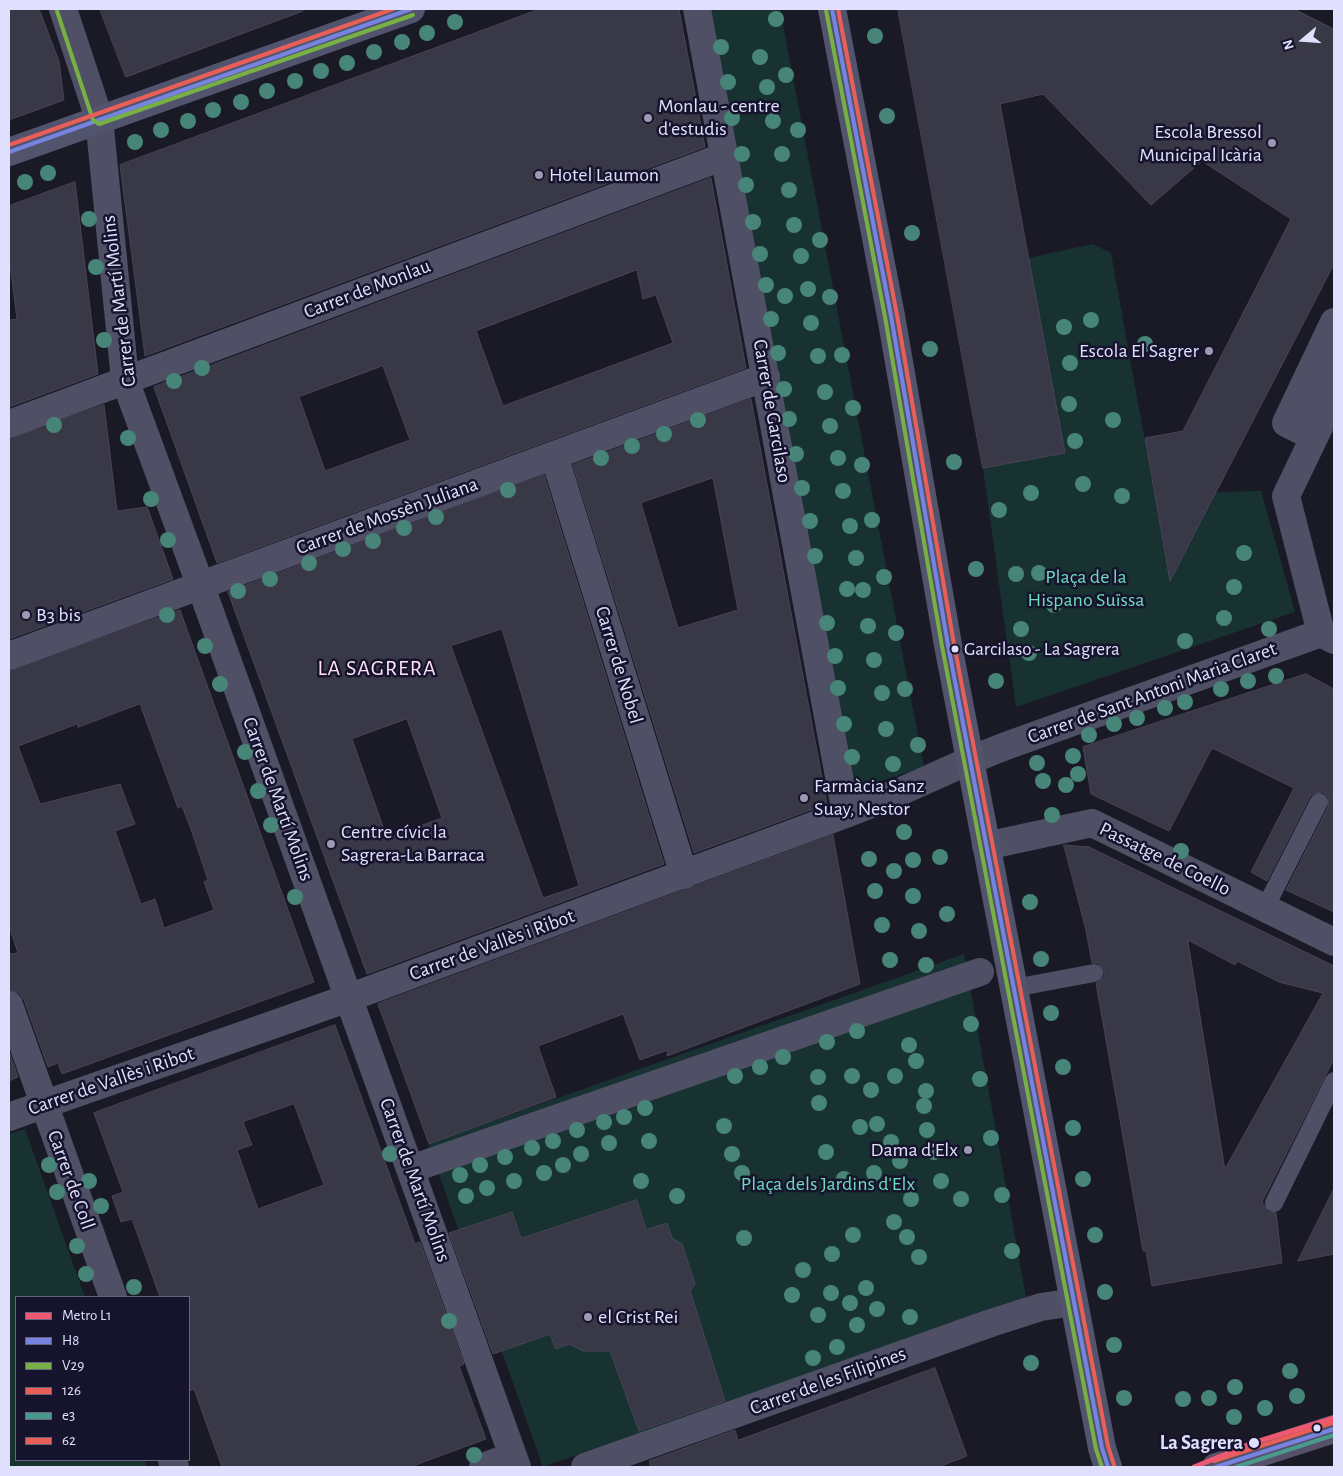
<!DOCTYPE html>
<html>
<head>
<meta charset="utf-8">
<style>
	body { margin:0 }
	#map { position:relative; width:1343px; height:1476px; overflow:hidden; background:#1a1926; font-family:"Alegreya Sans",sans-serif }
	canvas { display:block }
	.frame { position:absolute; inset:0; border:10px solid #e1dffe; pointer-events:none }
	.legend { position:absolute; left:15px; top:1296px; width:175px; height:165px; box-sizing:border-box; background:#16132c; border:1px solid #676580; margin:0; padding:6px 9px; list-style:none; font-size:15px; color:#e1dffe }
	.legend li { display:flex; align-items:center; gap:10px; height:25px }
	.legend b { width:25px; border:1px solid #676580 }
	.north { position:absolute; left:1278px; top:15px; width:50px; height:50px; -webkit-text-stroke:4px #16132c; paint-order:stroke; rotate:252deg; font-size:14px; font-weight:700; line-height:20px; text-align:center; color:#e1dffe }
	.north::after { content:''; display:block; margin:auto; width:18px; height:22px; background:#e1dffe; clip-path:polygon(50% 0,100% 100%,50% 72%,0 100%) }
</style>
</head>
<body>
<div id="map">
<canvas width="1343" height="1476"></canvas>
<div class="frame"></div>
<ul class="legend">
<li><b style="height:6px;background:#ec5970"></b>Metro L1</li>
<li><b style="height:6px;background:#7684df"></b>H8</li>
<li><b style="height:6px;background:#77b045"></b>V29</li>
<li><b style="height:6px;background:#ea5e58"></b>126</li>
<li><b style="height:6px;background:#499a8c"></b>e3</li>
<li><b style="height:6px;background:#ea5e58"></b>62</li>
</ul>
<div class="north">N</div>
</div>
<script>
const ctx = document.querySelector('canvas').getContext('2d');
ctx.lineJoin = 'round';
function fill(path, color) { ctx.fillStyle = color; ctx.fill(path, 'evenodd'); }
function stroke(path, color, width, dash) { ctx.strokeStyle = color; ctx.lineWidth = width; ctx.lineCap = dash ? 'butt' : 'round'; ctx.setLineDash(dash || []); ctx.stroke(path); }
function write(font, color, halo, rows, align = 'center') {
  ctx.font = font + ' "Alegreya Sans",sans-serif'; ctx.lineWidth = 5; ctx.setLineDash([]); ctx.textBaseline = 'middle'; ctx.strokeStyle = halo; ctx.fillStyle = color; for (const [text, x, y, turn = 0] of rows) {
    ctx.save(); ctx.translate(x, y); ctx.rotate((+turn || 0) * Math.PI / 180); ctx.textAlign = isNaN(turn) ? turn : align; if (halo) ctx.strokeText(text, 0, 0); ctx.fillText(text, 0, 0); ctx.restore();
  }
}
const green = new Path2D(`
	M706,9H780L924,767L850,791Z
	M1093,244L1111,253L1167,564L1178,565L1217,492L1261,491L1295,612L1016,707L983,468L1065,453L1028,258Z
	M964,954L1026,1297L543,1467L428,1144Z
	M25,1129L85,1297H16V1460H144L147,1467H9V1134Z`);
const building = new Path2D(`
	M9,9H39L59,61L64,100L9,120Z
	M100,9H303V11L126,77Z
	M540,9H679L705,147L145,356L120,165Z
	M898,9H1294L1334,29V264L1170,581L1145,438L1183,431L1291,219L1202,161L1151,205L1043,94L1000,104L1065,453L983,468Z
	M711,178L746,368L217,563L154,387ZM637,270L643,299L656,295L673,343L503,406L476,331ZM383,366L410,440L325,471L299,397Z
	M75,182L98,374L9,407V320L17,319L9,256V206Z
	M751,399L827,804L694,853L573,465ZM713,478L738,610L678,628L641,503Z
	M104,405L117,511L147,507L173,579L9,639V439Z
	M544,475L664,864L367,974L228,592ZM502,629L579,886L543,898L451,646ZM407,719L442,818L387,838L352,739Z
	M180,610L314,982L62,1074L58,1063L48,1067L24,1000L19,993L9,990V954L18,953L9,926V671ZM140,704L178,808L182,806L192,832L208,880L204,882L214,910L164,928L155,899L141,904L115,831L135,824L120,784L40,804L18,746L77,724L78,727Z
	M1306,674L1334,689V912L1286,890L1328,807V797L1323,792L1314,793L1310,797L1267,881L1251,872L1294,788L1212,748L1169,831L1091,794L1083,747Z
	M833,835L860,984L667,1056L668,1050L640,1060L623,1014L538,1046L556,1097L429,1144L378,1004Z
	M1064,845L1089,847L1334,966V1059L1262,1202L1269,1212L1276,1213L1282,1263L1152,1286L1146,1251H1143L1096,983L1104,977V971L1098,963H1092L1086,930ZM1188,940L1235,965L1237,961L1279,982L1323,993L1225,1169Z
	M335,1025L415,1244L420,1242L464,1364L459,1366L486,1439L410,1467H222L194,1389L189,1391V1297H160L132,1219L121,1222L112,1196L123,1192L94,1113ZM294,1104L324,1185L258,1209L237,1150L252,1145L243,1122Z
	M9,1051L18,1077L9,1081Z
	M1334,1189V1254L1298,1261Z
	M637,1200L646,1230L667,1223L672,1238L682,1244L695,1284L690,1291L725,1401L639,1431L610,1351H583L569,1344L556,1349L550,1334L493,1354L449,1233L512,1212L521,1238Z
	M935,1368L967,1456L938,1467H651L649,1461L735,1430L738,1440Z`);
const lane = new Path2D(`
	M1265,908L1319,802
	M1014,988L1094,973
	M1274,1203L1334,1081`);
const street = new Path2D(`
	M63,9L99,118L125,380L200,584L517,1467
	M697,9L846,814
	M1334,322L1286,423L1304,432L1334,372
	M9,424L725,156
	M554,455L684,875
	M1321,633L1286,496L1334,396
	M9,656L766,377
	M986,846L1092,823L1334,942
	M9,1005L113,1297
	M9,1117C129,1074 250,1034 370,990C527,933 683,873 840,816C900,795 955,764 1014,743L1321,633L1334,640
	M411,1169L980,972
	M172,1460L175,1467
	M483,1467L496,1462L513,1467
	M585,1467L991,1323L1041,1307L1074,1302`);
const secondary = new Path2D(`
	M832,9L891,316L948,645L1102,1448L1108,1467
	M9,152L411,9`);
const primary = new Path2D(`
	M1216,1467L1334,1429`);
const bus1 = new Path2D(`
	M832,9L891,316L948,645L1102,1448L1108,1467
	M9,152L411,9
	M1216,1467L1334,1429`);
const bus2 = new Path2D(`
	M826,10L885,317L942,646L1096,1449L1102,1467
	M57,11L93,120L99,124L413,15`);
const bus3 = new Path2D(`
	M838,9L897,315L954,644L1108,1446L1114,1465
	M9,145L393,9`);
const bus4 = new Path2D(`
	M1236,1467L1334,1435`);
const bus5 = new Path2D(`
	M1214,1461L1332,1423`);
const metro1 = new Path2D(`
	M1194,1467L1253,1443L1334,1418`);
const trees = [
	[776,19],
	[455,22],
	[427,33],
	[875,36],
	[402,42],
	[721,47],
	[374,52],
	[760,57],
	[347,63],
	[321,71],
	[786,75],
	[295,81],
	[728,82],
	[767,87],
	[267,91],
	[241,102],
	[213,110],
	[887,116],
	[732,118],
	[188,121],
	[773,121],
	[161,130],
	[798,130],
	[135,142],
	[742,154],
	[782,154],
	[48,173],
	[25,182],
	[746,185],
	[789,190],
	[89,219],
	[753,222],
	[794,225],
	[912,233],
	[820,240],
	[760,254],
	[801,256],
	[96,267],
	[766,285],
	[808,289],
	[785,296],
	[830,297],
	[771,319],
	[1091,320],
	[811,323],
	[1064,327],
	[104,340],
	[1145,344],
	[930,349],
	[778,353],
	[842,355],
	[818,356],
	[1070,363],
	[202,368],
	[174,381],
	[784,389],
	[825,392],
	[1069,404],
	[853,408],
	[789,419],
	[698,420],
	[1113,420],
	[54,425],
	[830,426],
	[664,434],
	[128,438],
	[1075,441],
	[632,446],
	[796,454],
	[601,458],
	[838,458],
	[954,462],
	[862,465],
	[1083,484],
	[802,488],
	[508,490],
	[843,491],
	[1031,493],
	[1122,496],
	[151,499],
	[999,510],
	[436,517],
	[872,520],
	[810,521],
	[850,526],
	[404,528],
	[168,540],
	[373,541],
	[343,549],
	[1244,553],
	[815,556],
	[856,558],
	[309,563],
	[976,569],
	[1039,573],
	[1016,574],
	[884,577],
	[270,579],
	[1234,587],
	[847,589],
	[863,590],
	[238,591],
	[1054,605],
	[167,615],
	[1224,618],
	[827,623],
	[868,626],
	[1021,629],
	[1269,629],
	[896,633],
	[1185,641],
	[205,646],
	[1029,653],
	[835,656],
	[874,660],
	[1276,676],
	[996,681],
	[1248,681],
	[220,684],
	[838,688],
	[905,689],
	[1221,689],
	[882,693],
	[1185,702],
	[1165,708],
	[1137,718],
	[844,724],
	[1114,724],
	[886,729],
	[1089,735],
	[918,745],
	[245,752],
	[1073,756],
	[852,757],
	[1037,763],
	[893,764],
	[1078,774],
	[1043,781],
	[1066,785],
	[258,791],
	[1052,815],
	[271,825],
	[904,832],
	[1181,851],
	[940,857],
	[869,859],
	[913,860],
	[894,871],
	[875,891],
	[913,896],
	[295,897],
	[1030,902],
	[947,914],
	[882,925],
	[919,931],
	[1041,959],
	[890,960],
	[926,965],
	[1051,1013],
	[971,1024],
	[857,1031],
	[827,1042],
	[909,1045],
	[783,1057],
	[916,1061],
	[760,1067],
	[1063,1067],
	[735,1076],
	[852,1076],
	[895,1076],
	[818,1077],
	[980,1079],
	[871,1090],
	[926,1091],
	[819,1103],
	[924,1106],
	[645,1108],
	[624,1117],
	[604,1122],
	[877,1124],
	[724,1126],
	[860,1127],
	[1073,1128],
	[577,1130],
	[927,1130],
	[991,1138],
	[553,1141],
	[649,1141],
	[891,1142],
	[609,1143],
	[532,1148],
	[826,1152],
	[934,1152],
	[390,1154],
	[581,1154],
	[732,1154],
	[505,1157],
	[900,1161],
	[49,1165],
	[480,1165],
	[563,1165],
	[544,1173],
	[742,1173],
	[874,1173],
	[460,1175],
	[844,1179],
	[1083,1179],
	[89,1181],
	[514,1181],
	[641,1181],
	[941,1181],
	[487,1188],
	[57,1192],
	[1002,1195],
	[466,1196],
	[677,1196],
	[911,1199],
	[961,1199],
	[101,1206],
	[894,1222],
	[853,1235],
	[1095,1235],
	[907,1237],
	[744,1238],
	[77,1246],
	[1012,1251],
	[832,1254],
	[919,1257],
	[803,1270],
	[86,1274],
	[134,1287],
	[866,1288],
	[1105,1292],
	[831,1293],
	[792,1295],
	[850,1303],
	[877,1309],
	[818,1315],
	[910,1317],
	[449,1321],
	[857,1325],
	[1114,1345],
	[837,1347],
	[813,1358],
	[1031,1363],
	[1290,1371],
	[1235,1387],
	[1297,1396],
	[1124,1398],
	[1209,1398],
	[1183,1399],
	[1265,1408],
	[1234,1417],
	[474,1455]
];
const markers = [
	[648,118,5,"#9b9ab2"],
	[1272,143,5,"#9b9ab2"],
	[539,175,5,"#9b9ab2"],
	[1209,351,5,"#9b9ab2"],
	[26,615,5,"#9b9ab2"],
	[955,649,4.5,"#e1dffe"],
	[804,798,5,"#9b9ab2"],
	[331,844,5,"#9b9ab2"],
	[968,1150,5,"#9b9ab2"],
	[588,1317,5,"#9b9ab2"],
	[1317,1428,4.5,"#e1dffe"],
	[1254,1443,6,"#e1dffe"]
];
const busNames = [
	["Garcilaso - La Sagrera",964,649]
];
const poiNames = [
	["Monlau - centre",658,106],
	["d'estudis",658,129],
	["Escola Bressol",1262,132,"right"],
	["Municipal Icària",1262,155,"right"],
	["Hotel Laumon",549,175],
	["Escola El Sagrer",1199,351,"right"],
	["B3 bis",36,615],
	["Farmàcia Sanz",814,786],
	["Suay, Nestor",814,809],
	["Centre cívic la",341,832],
	["Sagrera-La Barraca",341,855],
	["Dama d'Elx",958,1150,"right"],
	["el Crist Rei",598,1317]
];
const streetNames = [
	["Carrer de Monlau",367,289,-21],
	["Carrer de Martí Molins",119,301,-97],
	["Carrer de Garcilaso",772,411,80],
	["Carrer de Mossèn Juliana",387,516,-20],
	["Carrer de Nobel",619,665,73],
	["Carrer de Sant Antoni Maria Claret",1152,693,-20],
	["Carrer de Martí Molins",278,799,70],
	["Passatge de Coello",1165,859,26],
	["Carrer de Vallès i Ribot",492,945,-20],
	["Carrer de Vallès i Ribot",111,1081,-19],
	["Carrer de Coll",71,1180,70],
	["Carrer de Martí Molins",415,1180,70],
	["Carrer de les Filipines",828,1381,-20]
];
const parkNames = [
	["Plaça de la",1086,577],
	["Hispano Suïssa",1086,600],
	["Plaça dels Jardins d'Elx",828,1184]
];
const stopNames = [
	["La Sagrera",1243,1443]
];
const quarterNames = [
	["LA SAGRERA",377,668]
];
fill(green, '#173231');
fill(building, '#393847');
stroke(building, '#474458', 1);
stroke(lane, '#4f4f66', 18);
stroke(street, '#4f4f66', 28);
stroke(secondary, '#52536c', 28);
stroke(primary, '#57506b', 28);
stroke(bus1, '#7684df', 4);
stroke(bus2, '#77b045', 4);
stroke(bus3, '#ea5e58', 4);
stroke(bus4, '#499a8c', 4);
stroke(bus5, '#ea5e58', 4);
stroke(metro1, '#ec5970', 5);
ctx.fillStyle = '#478578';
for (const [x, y] of trees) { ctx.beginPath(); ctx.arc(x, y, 8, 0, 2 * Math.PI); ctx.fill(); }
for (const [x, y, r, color] of markers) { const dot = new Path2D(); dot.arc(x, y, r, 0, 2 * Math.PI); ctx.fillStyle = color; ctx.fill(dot); stroke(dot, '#16132c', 2); }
write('19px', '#e1dffe', '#16132c', busNames, 'left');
write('20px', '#e1dffe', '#16132c', poiNames, 'left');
write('20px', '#e1dffe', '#16132c', streetNames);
write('20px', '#6cddbb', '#16132c', parkNames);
write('bold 20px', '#e1dffe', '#16132c', stopNames, 'right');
ctx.letterSpacing = '1px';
write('22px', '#fee1f5', '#16132c', quarterNames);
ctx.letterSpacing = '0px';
</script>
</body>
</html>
